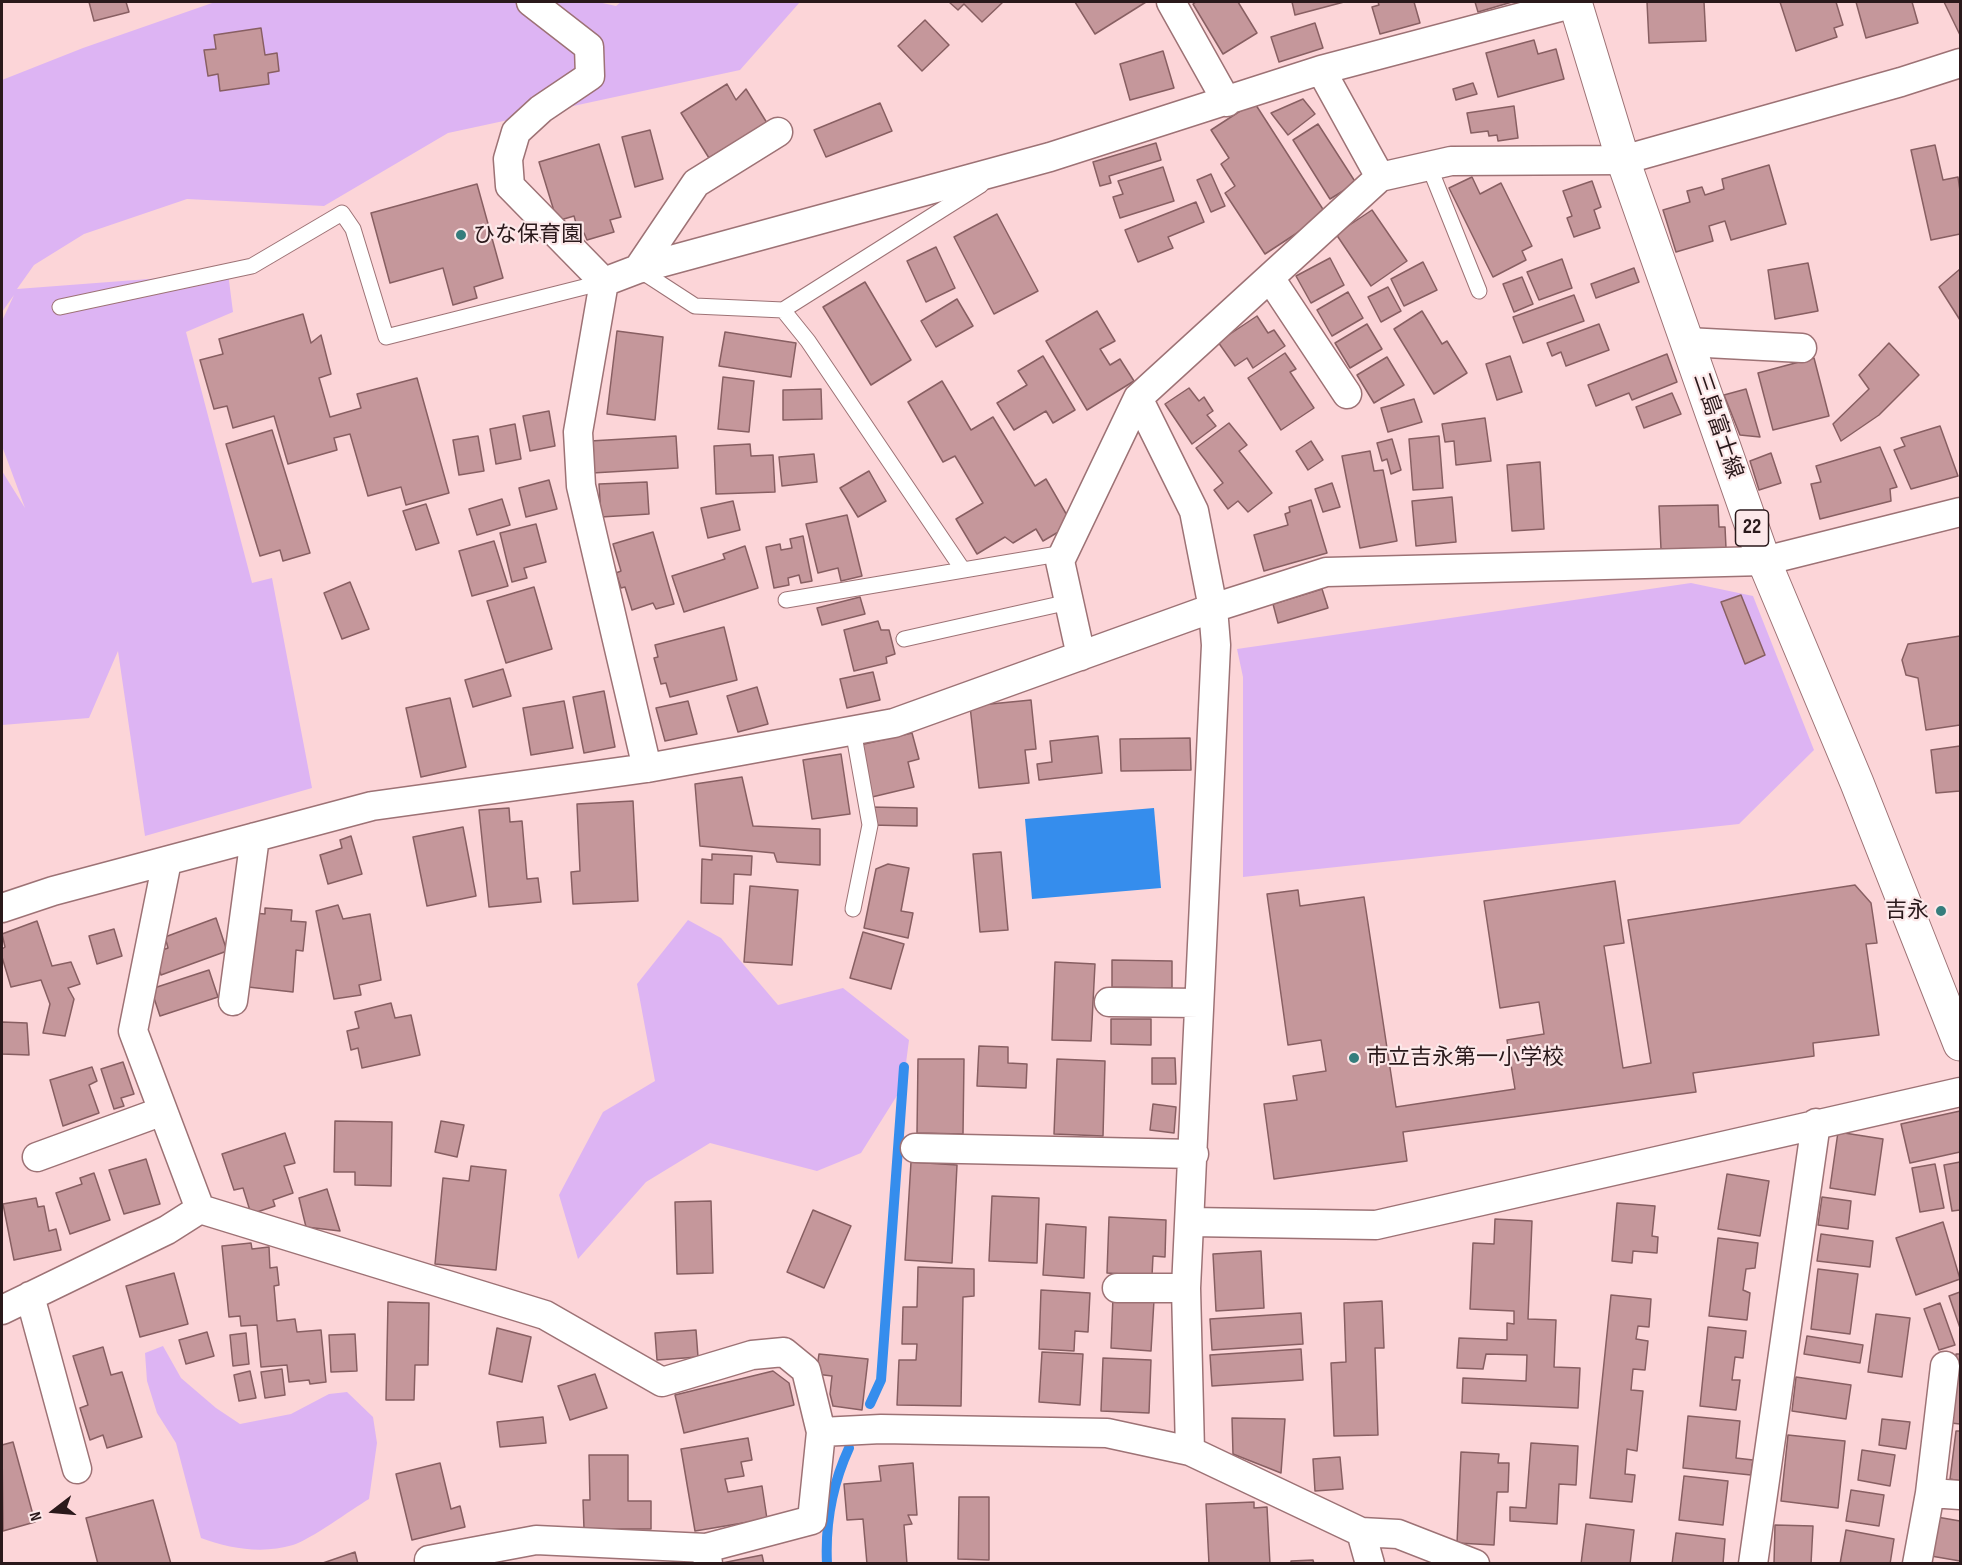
<!DOCTYPE html>
<html>
<head>
<meta charset="utf-8">
<style>
	body { margin:0 }
	#map { position:relative; width:1962px; height:1565px; overflow:hidden; background:#fcd5d8; font-family:"Sofia Sans Condensed",sans-serif }
	canvas { display:block }
	.frame { position:absolute; inset:0; border:3px solid #2a191b; pointer-events:none }
	.north { position:absolute; left:24px; top:1481px; width:60px; height:60px; -webkit-text-stroke:4px #fce8e9; paint-order:stroke; rotate:254deg; font-size:16px; font-weight:700; line-height:24px; text-align:center; color:#2a191b }
	.north::after { content:''; display:block; margin:auto; width:21px; height:27px; background:#2a191b; clip-path:polygon(50% 0,100% 100%,50% 72%,0 100%) }
</style>
</head>
<body>
<div id="map">
<canvas width="1962" height="1565"></canvas>
<div class="frame"></div>
<div class="north">N</div>
</div>
<script>
const ctx = document.querySelector('canvas').getContext('2d');
ctx.lineJoin = 'round';
function fill(path, color) { ctx.fillStyle = color; ctx.fill(path, 'evenodd'); }
function stroke(path, color, width, dash) { ctx.strokeStyle = color; ctx.lineWidth = width; ctx.lineCap = dash ? 'butt' : 'round'; ctx.setLineDash(dash || []); ctx.stroke(path); }
function write(font, color, halo, rows, align = 'center') {
  ctx.font = font + ' "Sofia Sans Condensed","Noto Sans JP",sans-serif'; ctx.lineWidth = 4.5; ctx.setLineDash([]); ctx.textBaseline = 'middle'; ctx.strokeStyle = halo; ctx.fillStyle = color; for (const [text, x, y, turn = 0] of rows) {
    ctx.save(); ctx.translate(x, y); ctx.rotate((+turn || 0) * Math.PI / 180); ctx.textAlign = isNaN(turn) ? turn : align; if (halo) ctx.strokeText(text, 0, 0); ctx.fillText(text, 0, 0); ctx.restore();
  }
}
const green = new Path2D(`
	M215,2H598L616,6L621,2H800L740,70L448,133L324,206L187,199L84,234L34,265L17,289L228,273L233,312L186,332L252,583L272,578L312,788L145,836L118,651L89,718L2,725V471L25,508L2,446V321L14,295L2,312V80L83,48Z
	M1691,583L1753,596L1814,750L1739,824L1243,877V677L1237,649Z
	M688,920L721,938L778,1005L843,988L909,1040L903,1086L861,1153L817,1171L710,1143L646,1182L578,1259L559,1195L603,1112L655,1081L637,984Z
	M163,1346L181,1378L216,1408L240,1424L291,1414L329,1394L347,1392L373,1417L377,1443L369,1499C352,1509 310,1540 293,1545C263,1554 230,1549 201,1538L176,1443L157,1413L147,1381L145,1353Z`);
const water = new Path2D(`
	M1154,808L1161,888L1032,899L1025,819Z`);
const stream = new Path2D(`
	M870,1404L881,1380L904,1067
	M827,1564C825,1523 832,1485 849,1448`);
const building = new Path2D(`
	M89,2H126L129,12L94,21Z
	M949,2H1003L982,22L964,4L958,10Z
	M1075,2H1146L1095,34Z
	M1196,2H1238L1257,33L1223,54L1193,4Z
	M1292,2H1344L1295,15Z
	M1378,2H1414L1420,23L1380,34L1372,7L1379,5Z
	M1475,2H1512L1478,12Z
	M1647,2H1704L1706,41L1649,43Z
	M1780,2H1836L1843,25L1834,28L1837,37L1796,51Z
	M1856,2H1912L1918,23L1866,38Z
	M1944,2H1960V35Z
	M925,20L949,45L922,71L898,46Z
	M1315,23L1323,48L1279,62L1271,37Z
	M261,28L265,55L277,53L279,71L268,73L269,84L220,91L218,74L208,76L204,50L216,49L214,35Z
	M1534,40L1538,54L1556,49L1564,79L1498,97L1486,53Z
	M1163,51L1174,88L1130,100L1120,64Z
	M1473,83L1477,94L1456,100L1453,89Z
	M727,84L736,100L746,89L767,123L709,158L681,113Z
	M1303,99L1315,114L1288,135L1271,113Z
	M1254,102L1326,214L1265,254L1225,193L1235,186L1221,164L1229,158L1211,130Z
	M880,103L892,131L826,157L814,130Z
	M1514,106L1518,138L1498,141L1497,135L1489,136L1488,131L1471,133L1467,113Z
	M1318,124L1356,183L1330,199L1293,140Z
	M650,130L663,179L635,187L622,137Z
	M1156,143L1161,160L1109,176L1111,183L1100,186L1093,162Z
	M599,144L621,217L610,220L614,232L587,240L584,233L579,234L574,216L557,221L539,162Z
	M1935,145L1943,180L1958,177L1960,191V234L1931,240L1911,150Z
	M1769,165L1786,224L1731,240L1725,221L1709,226L1713,241L1676,252L1663,210L1690,202L1687,191L1702,187L1705,195L1724,189L1722,179Z
	M1163,167L1174,201L1120,218L1113,197L1123,194L1118,181Z
	M1211,174L1225,206L1211,212L1197,180Z
	M1472,177L1480,194L1501,183L1532,246L1522,251L1526,260L1493,277L1449,188Z
	M1592,181L1601,207L1594,210L1600,228L1574,237L1567,218L1572,216L1563,191Z
	M477,184L503,278L474,287L477,298L453,305L443,268L390,283L371,213Z
	M1196,202L1204,222L1168,237L1173,248L1138,262L1125,230Z
	M1372,210L1407,261L1371,286L1336,234Z
	M997,214L1038,291L994,314L954,237Z
	M936,247L955,288L926,302L907,261Z
	M1330,258L1344,285L1311,303L1296,276Z
	M1562,259L1572,288L1539,300L1527,272Z
	M1423,262L1437,290L1404,306L1391,279Z
	M1808,263L1818,311L1775,319L1768,270Z
	M1634,268L1639,282L1596,298L1591,284Z
	M1960,269V320L1939,287Z
	M1522,277L1533,304L1514,312L1503,284Z
	M865,282L911,360L871,385L823,307Z
	M1388,287L1401,311L1381,322L1368,297Z
	M1348,292L1363,318L1332,336L1317,310Z
	M1574,295L1584,321L1523,343L1513,317Z
	M957,299L973,326L936,347L921,321Z
	M1097,311L1115,341L1100,349L1110,365L1120,359L1134,381L1087,410L1046,341Z
	M1422,311L1442,344L1447,341L1467,373L1434,394L1394,329Z
	M303,314L311,343L321,335L331,374L319,378L330,417L361,408L357,394L417,378L449,493L406,505L401,487L368,496L350,434L334,438L337,450L288,464L274,416L233,428L227,406L214,409L200,360L223,354L219,339Z
	M1257,316L1268,333L1274,330L1285,346L1253,368L1247,358L1235,366L1218,342Z
	M1367,324L1382,349L1350,368L1335,343Z
	M1599,324L1609,350L1566,366L1561,352L1552,356L1547,343Z
	M617,331L663,337L655,420L607,414Z
	M725,332L796,343L791,377L719,366Z
	M1889,343L1919,375L1879,415L1841,441L1833,424L1869,389L1859,375Z
	M1285,353L1296,369L1290,372L1314,408L1281,430L1248,378Z
	M1667,354L1677,382L1632,400L1629,393L1596,406L1588,385Z
	M1043,356L1075,410L1053,423L1046,411L1014,430L997,403L1027,385L1018,371Z
	M1510,356L1522,392L1497,400L1486,364Z
	M1387,357L1404,385L1374,403L1357,375Z
	M1814,358L1829,416L1773,430L1758,373Z
	M723,377L754,381L749,432L718,429Z
	M942,381L971,430L993,417L1035,486L1046,479L1072,524L1043,541L1036,529L1013,543L1005,537L977,554L956,519L983,503L955,456L943,462L908,402Z
	M1189,388L1199,401L1204,397L1213,411L1207,415L1216,426L1192,444L1165,404Z
	M821,389L822,419L783,420V390Z
	M1746,389L1760,437L1740,435L1724,395Z
	M1672,393L1681,414L1644,428L1636,407Z
	M1414,399L1422,422L1388,432L1381,408Z
	M549,411L555,446L530,451L523,416Z
	M1485,418L1491,461L1456,465L1454,441L1445,442L1442,424Z
	M1229,423L1247,445L1239,451L1272,493L1248,512L1238,501L1228,509L1214,490L1223,483L1196,448Z
	M515,424L521,459L496,464L490,429Z
	M1940,426L1958,476L1911,489L1894,450L1905,446L1901,438Z
	M272,430L310,553L283,561L280,550L260,556L226,444Z
	M478,436L484,471L459,475L453,440Z
	M676,436L678,468L592,473L590,441Z
	M1439,436L1443,488L1413,490L1409,439Z
	M1392,439L1401,470L1391,474L1387,459L1382,461L1377,443Z
	M1311,441L1323,460L1308,470L1296,451Z
	M750,444L751,456L773,455L775,492L716,494L714,446Z
	M1880,447L1897,487L1890,489L1891,501L1820,519L1811,484L1821,482L1816,466Z
	M1370,451L1374,471L1383,470L1397,541L1360,548L1342,456Z
	M1771,453L1781,483L1759,490L1750,461Z
	M814,454L817,482L782,486L779,457Z
	M1540,462L1544,529L1512,531L1507,465Z
	M869,471L886,501L858,517L840,488Z
	M549,480L557,509L526,517L519,488Z
	M647,482L649,514L601,517L599,484Z
	M1332,483L1340,507L1323,512L1315,489Z
	M1452,497L1456,542L1416,546L1412,501Z
	M502,499L510,525L477,535L469,509Z
	M1311,500L1327,553L1264,571L1254,535L1288,525L1285,514L1290,512L1289,507Z
	M733,501L740,530L708,538L701,508Z
	M426,504L439,543L416,550L403,511Z
	M1718,505L1719,527H1725L1726,548L1661,549L1659,506Z
	M847,515L862,576L841,581L838,568L818,573L806,524Z
	M536,524L546,562L524,568L527,578L512,582L500,533Z
	M653,532L674,604L656,609L653,603L632,610L625,587L621,588L616,573L621,571L613,544Z
	M803,536L812,581L801,583L799,575L788,578L789,585L774,588L766,547L780,544L781,550L792,548L790,539Z
	M494,541L508,586L472,596L459,551Z
	M745,546L758,588L684,612L672,576L725,559L723,554Z
	M350,582L369,629L342,639L324,593Z
	M534,587L552,649L506,663L487,601Z
	M1322,589L1328,608L1278,623L1273,604Z
	M1741,595L1765,655L1745,664L1721,602Z
	M860,597L865,614L822,625L817,608Z
	M878,621L881,630H889L895,654L886,657L887,663L854,671L844,630Z
	M724,627L737,680L670,697L666,683L661,684L654,658L658,657L655,645Z
	M1960,636V725L1926,730L1918,678L1906,675L1902,660L1908,644Z
	M503,669L511,696L473,707L465,680Z
	M873,672L880,700L847,708L840,679Z
	M757,687L768,724L738,732L727,696Z
	M604,691L615,747L584,753L573,697Z
	M450,698L466,767L421,777L406,708Z
	M1031,700L1036,749L1025,750L1029,783L979,788L970,706Z
	M564,701L573,748L531,755L523,708Z
	M688,701L697,734L665,741L656,708Z
	M912,733L919,759L908,762L914,787L872,797L860,745Z
	M1098,736L1102,773L1039,780L1037,764L1052,762L1050,741Z
	M1190,738L1191,770L1121,771L1120,739Z
	M1960,746V791L1936,793L1931,750Z
	M841,754L850,814L812,819L803,760Z
	M742,777L753,826L820,829V865L777,862L774,853L700,846L695,784Z
	M633,801L638,901L573,904L571,872L580,871L577,804Z
	M870,807L917,808V826L870,825Z
	M509,808L510,822L522,821L527,879L538,878L541,902L489,907L479,810Z
	M463,827L476,896L427,906L413,837Z
	M351,836L362,874L328,884L320,855L342,848L340,840Z
	M1001,852L1008,930L980,932L973,854Z
	M712,854L752,856L751,875L734,874L733,904L701,903L702,859L712,860Z
	M888,864L909,868L901,911L913,913L908,938L864,928L876,869Z
	M1615,881L1624,943L1604,946L1623,1068L1651,1063L1628,920L1855,885L1871,903L1877,943L1866,944L1879,1035L1813,1043L1814,1056L1693,1073L1696,1092L1403,1132L1407,1161L1274,1179L1264,1104L1297,1100L1293,1076L1326,1071L1321,1040L1288,1045L1267,894L1298,890L1300,906L1364,897L1396,1107L1515,1089L1507,1040L1544,1034L1539,1002L1500,1008L1484,901Z
	M750,886L798,890L792,965L744,962Z
	M338,905L343,919L370,914L381,980L359,985L361,995L334,999L316,911Z
	M265,908L292,910L291,921L306,922L303,951L296,950L293,992L248,987L254,913L265,914Z
	M216,918L227,951L161,975L154,953L168,948L165,937Z
	M37,921L52,966L71,962L80,984L68,988L74,999L65,1036L43,1033L50,1004L41,980L11,987L2,957V949L5,947L2,934Z
	M114,929L122,956L97,964L89,936Z
	M863,932L904,944L891,989L850,978Z
	M1112,960L1172,961V988L1112,987Z
	M1055,962L1095,964L1091,1041L1052,1040Z
	M209,970L218,997L160,1016L151,989Z
	M391,1003L395,1018L411,1015L420,1055L362,1068L358,1048L351,1050L347,1031L359,1028L355,1012Z
	M1111,1019H1151V1045L1111,1044Z
	M2,1022L27,1023L29,1055L2,1054Z
	M979,1046L1008,1047V1063L1027,1064L1026,1088L977,1086Z
	M1152,1058H1175L1176,1084H1152Z
	M918,1059H964L963,1134L917,1133Z
	M1057,1059L1105,1061L1103,1136L1054,1134Z
	M123,1062L134,1094L121,1098L124,1106L114,1109L101,1069Z
	M92,1067L97,1081L89,1085L99,1113L63,1126L50,1080Z
	M1153,1104L1176,1107L1174,1133L1150,1130Z
	M1960,1111V1152L1910,1163L1901,1124Z
	M335,1121L392,1122L391,1186L355,1185V1172H334Z
	M441,1121L464,1125L457,1157L435,1152Z
	M1838,1132L1883,1139L1875,1195L1830,1188Z
	M285,1133L295,1163L284,1166L293,1193L273,1200L275,1206L251,1214L243,1188L234,1190L222,1154Z
	M146,1159L160,1204L124,1214L109,1170Z
	M911,1162L957,1165L952,1263L905,1260Z
	M1960,1162V1210L1952,1211L1944,1165Z
	M1935,1164L1944,1208L1920,1212L1912,1168Z
	M471,1166L506,1170L496,1270L435,1264L443,1178L469,1181Z
	M94,1173L110,1220L70,1234L56,1193L82,1184L80,1178Z
	M1727,1174L1769,1181L1760,1236L1718,1229Z
	M327,1189L340,1231L306,1227L299,1198Z
	M992,1196L1039,1198L1037,1263L989,1261Z
	M1822,1197L1851,1201L1848,1229L1818,1225Z
	M36,1198L38,1207L44,1206L49,1231L56,1229L61,1250L14,1260L3,1204Z
	M711,1201L713,1273L677,1274L675,1202Z
	M1617,1203L1655,1206L1652,1236L1658,1237L1657,1253L1633,1251L1632,1263L1612,1261Z
	M813,1210L851,1226L824,1288L787,1272Z
	M1109,1217L1166,1220L1165,1257L1153,1256L1152,1276L1107,1273Z
	M1495,1219L1532,1221L1528,1319L1556,1320L1554,1367L1580,1368L1578,1408L1462,1403L1463,1378L1526,1381L1527,1355L1486,1354L1483,1369L1457,1368L1459,1338L1507,1340V1323L1514,1324V1311L1470,1309L1473,1243L1494,1244Z
	M1943,1222L1960,1279L1916,1295L1896,1238Z
	M1046,1224L1086,1227L1084,1278L1043,1275Z
	M1821,1234L1873,1241L1870,1267L1817,1261Z
	M1718,1238L1758,1243L1755,1268L1746,1269L1743,1290L1750,1293L1747,1320L1709,1316Z
	M251,1243L252,1249L269,1247L270,1268L277,1267L279,1285L274,1286L277,1321L295,1319L297,1332L321,1330L326,1382L310,1384L309,1380L289,1382L287,1365L261,1367L257,1325L241,1326L240,1316L229,1317L222,1246Z
	M1261,1251L1264,1308L1216,1311L1213,1254Z
	M918,1267L974,1269V1296L963,1297L961,1406L897,1405L899,1360H916L917,1344H902L903,1307H917Z
	M1818,1269L1858,1274L1850,1334L1811,1329Z
	M174,1273L188,1324L140,1337L126,1286Z
	M1041,1290L1090,1293L1088,1332L1075,1331L1074,1351L1039,1349Z
	M1960,1292V1328L1949,1296Z
	M1611,1295L1651,1299L1649,1327L1638,1326L1636,1339L1648,1341L1645,1370L1633,1369L1631,1390L1643,1391L1637,1451L1627,1449L1625,1474L1635,1475L1632,1502L1590,1498Z
	M1113,1297L1154,1300L1151,1351L1111,1348Z
	M1382,1301L1384,1348H1375L1378,1435L1334,1436L1331,1363L1346,1362L1344,1303Z
	M388,1302L429,1303L428,1365H415L414,1400H386Z
	M1940,1303L1955,1345L1939,1350L1924,1309Z
	M1301,1313L1303,1344L1212,1350L1210,1319Z
	M1876,1314L1910,1318L1902,1377L1868,1372Z
	M1708,1327L1746,1331L1743,1358L1735,1357L1732,1380H1740L1736,1410L1700,1406Z
	M497,1328L531,1337L522,1382L489,1374Z
	M696,1330L698,1357L657,1360L655,1333Z
	M207,1332L214,1356L186,1364L179,1340Z
	M246,1333L249,1364L233,1366L230,1335Z
	M355,1334L357,1371L331,1372L329,1335Z
	M1807,1336L1863,1345L1860,1363L1804,1354Z
	M103,1347L111,1375L122,1372L142,1437L107,1448L103,1435L90,1440L80,1408L88,1405L73,1356Z
	M1301,1349L1303,1380L1212,1386L1210,1355Z
	M1042,1352L1083,1354L1080,1405L1039,1402Z
	M819,1354L868,1359L862,1410L833,1406L830,1394L832,1376L816,1374Z
	M1956,1354H1960V1424L1951,1423Z
	M1103,1358L1151,1360L1149,1413L1101,1411Z
	M282,1369L285,1395L265,1398L261,1372Z
	M250,1371L256,1398L239,1401L234,1375Z
	M773,1371L789,1383L794,1405L684,1433L675,1395Z
	M595,1374L607,1408L570,1420L558,1386Z
	M1796,1377L1851,1385L1846,1419L1792,1411Z
	M1688,1416L1740,1421L1736,1458L1753,1460L1751,1475L1683,1468Z
	M543,1417L546,1443L500,1447L497,1422Z
	M1232,1418L1285,1419L1281,1473L1233,1454Z
	M1882,1419L1910,1422L1906,1449L1879,1445Z
	M1956,1431H1960V1481L1950,1479Z
	M1788,1435L1845,1441L1838,1508L1781,1501Z
	M748,1438L752,1460L741,1462L744,1476L725,1479L728,1492L762,1486L767,1519L695,1531L681,1449Z
	M13,1442L35,1522L3,1531L2,1445Z
	M1531,1443L1578,1446L1576,1485L1559,1484L1557,1524L1510,1521V1507L1526,1508Z
	M1862,1450L1895,1455L1890,1486L1858,1480Z
	M1461,1452L1499,1454L1498,1463H1509L1508,1492H1497L1494,1545L1457,1543Z
	M589,1455H628V1501H651V1529H584L583,1500H590Z
	M1340,1457L1343,1489L1315,1491L1313,1459Z
	M440,1463L451,1509L460,1506L465,1527L412,1540L396,1474Z
	M913,1463L917,1515H908L912,1524L904,1525L907,1564H867L863,1519L847,1520L844,1484L881,1481L879,1466Z
	M1684,1476L1728,1481L1723,1525L1679,1520Z
	M1851,1490L1884,1495L1879,1526L1846,1521Z
	M959,1497H989V1560L958,1559Z
	M153,1500L171,1564H98L86,1518Z
	M1254,1502V1508L1267,1507L1270,1564H1209L1206,1504Z
	M1937,1517L1960,1521V1561L1931,1556Z
	M1586,1524L1634,1530L1630,1564H1581Z
	M1775,1525L1813,1526L1811,1564H1774Z
	M1846,1530L1894,1539L1890,1564H1840Z
	M1676,1533L1725,1539L1723,1564H1672Z
	M355,1552L358,1564H320Z
	M762,1555L764,1564L722,1563Z
	M1313,1560L1314,1564H1291V1561Z`);
const lane = new Path2D(`
	M1429,166L1479,291
	M638,269L695,306L783,310L808,341L963,570
	M60,307L252,266L342,213L353,229L386,337L604,282
	M783,310L981,185
	M786,600L1064,553
	M904,639L1069,602
	M853,730L870,825L853,909`);
const street = new Path2D(`
	M531,2L589,47L590,76L541,109L516,132L508,159L510,186L604,282
	M1171,2L1227,102
	M1380,177L1451,161L1623,160L1901,82L1960,63
	M638,269L1050,157L1321,70L1575,3
	M1270,278L1347,394
	M1687,342L1802,348
	M1138,398L1194,511L1213,608L1216,645L1186,1288L1190,1451
	M1081,656L1060,561L1138,398L1380,177L1321,70
	M647,768L581,486L578,432L604,282L638,269L696,183L778,132
	M167,861L133,1031L200,1209
	M2,908L53,891L372,806L647,768L894,723L1213,608L1326,572L1764,561L1960,512
	M233,1001L255,837
	M1109,1002L1199,1003
	M915,1148L1194,1154
	M37,1157L163,1111
	M1191,1222L1376,1225L1960,1092
	M1117,1288H1186
	M30,1296L77,1469
	M2,1310L167,1230L200,1209L545,1315L662,1382L752,1355L784,1352L806,1370L821,1432L812,1520L706,1548L708,1564
	M821,1432L881,1429L1107,1433L1190,1451L1361,1532L1398,1534L1475,1564
	M1930,1493L1960,1495
	M1361,1532L1370,1564
	M429,1560L536,1540L706,1548
	M1753,1564L1816,1123
	M1917,1564L1930,1493L1945,1366`);
const primary = new Path2D(`
	M1575,2L1623,160L1764,561L1857,783L1960,1044`);
const markers = [
	[461,235,6,"#357d7c"],
	[1941,911,6,"#357d7c"],
	[1354,1058,6,"#357d7c"]
];
const shields = [
	[1752,528,33]
];
const shieldNames = [
	["22",1752,528]
];
const poiNames = [
	["ひな保育園",473,235],
	["吉永",1929,911,"right"],
	["市立吉永第一小学校",1366,1058]
];
const streetNames = [
	["三島富士線",1717,426,71]
];
fill(green, '#ddb4f3');
fill(water, '#358ded');
stroke(stream, '#358ded', 10);
fill(building, '#c5979b');
stroke(building, '#885f62', 1.5);
stroke(lane, '#9d7275', 17);
stroke(street, '#9d7275', 31);
stroke(primary, '#9d7275', 35);
stroke(lane, '#fff', 15);
stroke(street, '#fff', 28);
stroke(primary, '#fff', 33);
for (const [x, y, r, color] of markers) { const dot = new Path2D(); dot.arc(x, y, r, 0, 2 * Math.PI); ctx.fillStyle = color; ctx.fill(dot); stroke(dot, '#fce8e9', 2); }
for (const [x, y, w] of shields) { const box = new Path2D(); box.roundRect(x - w / 2, y - 18, w, 36, 4.5); ctx.fillStyle = '#fce8e9'; ctx.fill(box); stroke(box, '#2a191b', 1.5); }
write('bold 21px', '#2a191b', null, shieldNames);
write('22px', '#2a191b', '#fce8e9', poiNames, 'left');
write('22px', '#2a191b', '#fce8e9', streetNames);
</script>
</body>
</html>
